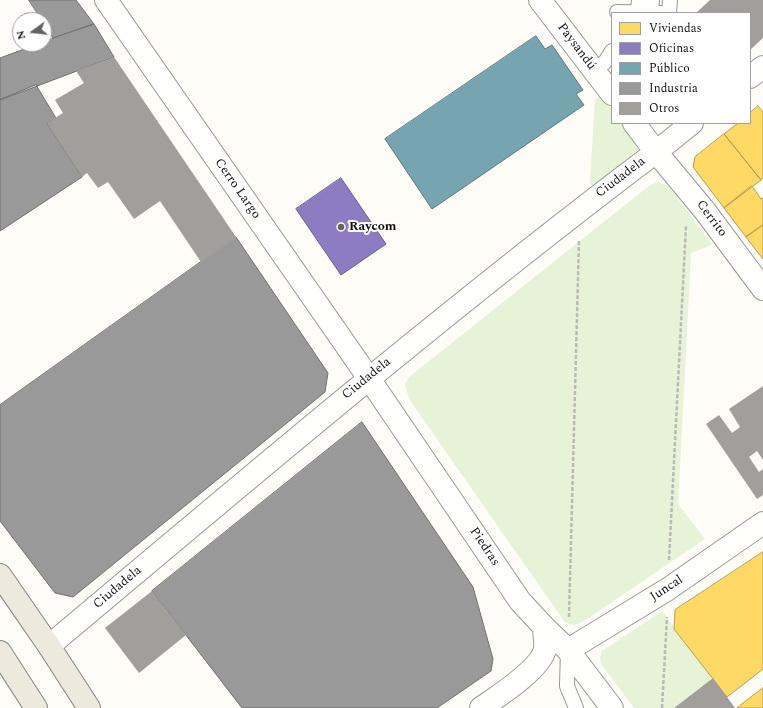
<!DOCTYPE html>
<html>
<head>
<meta charset="utf-8">
<style>
	body { margin:0 }
	#map { position:relative; width:763px; height:708px; overflow:hidden; background:#fdfcf7; font-family:Spectral,serif }
	canvas { display:block }
	.legend { position:absolute; left:611px; top:12px; width:140px; height:112px; box-sizing:border-box; background:#fff; border:1px solid #a0a0a0; margin:0; padding:5px 7px; list-style:none; font-size:12px; color:#111 }
	.legend li { display:flex; align-items:center; gap:8px; height:20px }
	.legend b { width:20px; border:1px solid #a0a0a0 }
	.north { position:absolute; left:12px; top:12px; width:40px; height:40px; box-sizing:border-box; background:#fff; border:1px solid #a0a0a0; border-radius:50%; rotate:255deg; font-size:11px; font-weight:700; line-height:16px; text-align:center; color:#111 }
	.north::after { content:''; display:block; margin:auto; width:14px; height:18px; background:#646362; clip-path:polygon(50% 0,100% 100%,50% 72%,0 100%) }
</style>
</head>
<body>
<div id="map">
<canvas width="763" height="708"></canvas>
<ul class="legend">
<li><b style="height:11px;background:#ffd966"></b>Viviendas</li>
<li><b style="height:11px;background:#8e7cc3"></b>Oficinas</li>
<li><b style="height:11px;background:#76a5af"></b>Público</li>
<li><b style="height:11px;background:#999"></b>Industria</li>
<li><b style="height:11px;background:#a19f9c"></b>Otros</li>
</ul>
<div class="north">N</div>
</div>
<script>
const ctx = document.querySelector('canvas').getContext('2d');
ctx.lineJoin = 'round';
function fill(path, color) { ctx.fillStyle = color; ctx.fill(path, 'evenodd'); }
function stroke(path, color, width, dash) { ctx.strokeStyle = color; ctx.lineWidth = width; ctx.lineCap = dash ? 'butt' : 'round'; ctx.setLineDash(dash || []); ctx.stroke(path); }
function write(font, color, halo, rows, align = 'center') {
  ctx.font = font + ' Spectral,serif'; ctx.lineWidth = 4; ctx.setLineDash([]); ctx.textBaseline = 'middle'; ctx.strokeStyle = halo; ctx.fillStyle = color; for (const [text, x, y, turn = 0] of rows) {
    ctx.save(); ctx.translate(x, y); ctx.rotate((+turn || 0) * Math.PI / 180); ctx.textAlign = isNaN(turn) ? turn : align; if (halo) ctx.strokeText(text, 0, 0); ctx.fillText(text, 0, 0); ctx.restore();
  }
}
const green = new Path2D(`
	M601,95L612,110V123H621L638,145V150L592,187L590,182L595,100Z
	M658,182L668,186L712,244L707,247L691,253L678,504L705,539L584,621C577,625 571,627 564,621L409,399L405,384L409,377L649,186Z
	M662,611L713,678L674,708H634L601,664L600,658L602,651Z`);
const homes = new Path2D(`
	M758,106L763,112V178L761,180L724,134L738,123H750V113Z
	M724,134L761,180L724,208L693,167L695,157Z
	M752,186L761,199L763,198V225L746,237L724,208Z
	M763,225V259L746,237Z
	M763,552V669L727,697L674,629L675,610Z
	M763,688V708H737Z`);
const offices = new Path2D(`
	M341,178L386,244L341,275L296,209Z`);
const public = new Path2D(`
	M536,36L545,49L552,45L583,90L576,94L584,105L432,209L385,139Z`);
const industry = new Path2D(`
	M29,0H76L94,24L53,38L44,24V20H42Z
	M94,24L114,57L0,100V58L38,44H44V42Z
	M36,85L56,118L47,123L82,177L0,231V100Z
	M236,237L328,373L325,392L73,597L55,593L0,521V405Z
	M362,422L473,587L493,659L491,671L437,708H242L152,591Z`);
const building = new Path2D(`
	M710,0H763V38L750,50V13H699L697,12Z
	M114,57L236,237L201,262L160,201L134,219L108,182L98,188L87,173L82,177L47,123L63,113L55,100L84,83L76,71Z
	M763,386V460L757,451L749,457L759,472L763,469V495L757,499L706,424L719,415L732,433L740,427L729,409Z
	M152,591L186,635L139,673L105,628Z
	M713,678L735,708H674Z`);
const path = new Path2D(`
	M669,560L686,225
	M569,617L579,240
	M662,708L667,617`);
const service = new Path2D(`
	M617,12L669,13
	M638,12L639,0
	M651,13L652,0
	M669,13L670,0
	M594,70L605,62L612,51
	M568,650L567,686L576,708`);
const minor = new Path2D(`
	M106,0L368,377L520,601L544,627L568,650L612,708
	M540,0L612,94
	M49,646C249,478 448,309 656,152L634,123
	M568,650L668,589L763,523
	M481,708C497,697 541,669 545,649C546,643 544,634 544,627`);
const tertiary = new Path2D(`
	M750,77L763,67
	M692,123L656,152L705,211L763,289`);
const primary = new Path2D(`
	M0,575L49,646L89,708
	M0,652L36,708`);
const markers = [
	[341,227,4,"#646362"]
];
const streetNames = [
	["Paysandú",576,47,53],
	["Ciudadela",621,178,-37],
	["Cerro Largo",237,189,55],
	["Cerrito",711,219,53],
	["Ciudadela",367,379,-39],
	["Piedras",484,547,56],
	["Ciudadela",118,588,-40],
	["Juncal",667,589,-33]
];
const poiNames = [
	["Raycom",349,227]
];
fill(green, '#e7f3d7');
fill(homes, '#ffd966');
stroke(homes, '#b89d4c', 1);
fill(offices, '#8e7cc3');
stroke(offices, '#685c8e', 1);
fill(public, '#76a5af');
stroke(public, '#587980', 1);
fill(industry, '#999');
stroke(industry, '#707070', 1);
fill(building, '#a19f9c');
stroke(service, '#979795', 16);
stroke(minor, '#979795', 24);
stroke(tertiary, '#979795', 24);
stroke(primary, '#858482', 24);
stroke(path, '#b9b9b8', 2.5, [4, 2]);
stroke(service, '#fffffe', 14);
stroke(minor, '#fffffe', 22);
stroke(tertiary, '#fffffe', 22);
stroke(primary, '#ede9dc', 22);
for (const [x, y, r, color] of markers) { const dot = new Path2D(); dot.arc(x, y, r, 0, 2 * Math.PI); ctx.fillStyle = color; ctx.fill(dot); stroke(dot, '#fff', 1.5); }
write('13px', '#111', '#fff', streetNames);
write('bold 13px', '#111', '#fff', poiNames, 'left');
</script>
</body>
</html>
